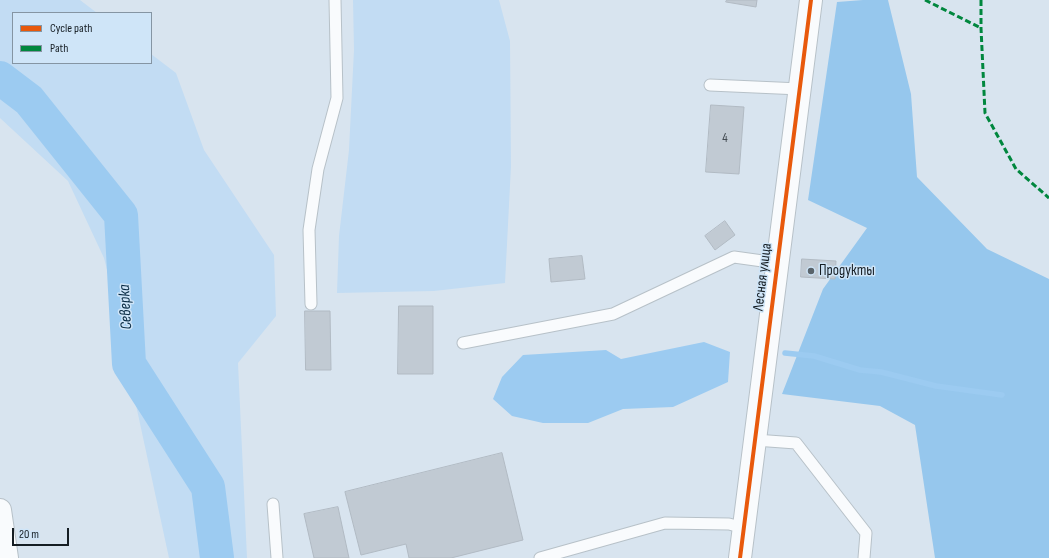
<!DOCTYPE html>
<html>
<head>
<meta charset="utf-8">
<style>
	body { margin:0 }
	#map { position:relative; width:1049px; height:558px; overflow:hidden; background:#d8e4ef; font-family:"Sofia Sans Condensed",sans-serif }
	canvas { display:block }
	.legend { position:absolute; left:12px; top:12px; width:140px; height:52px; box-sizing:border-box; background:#cfe5f8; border:1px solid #8595a3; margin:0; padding:5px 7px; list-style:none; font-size:12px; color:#151d23 }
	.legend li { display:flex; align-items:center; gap:8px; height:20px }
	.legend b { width:20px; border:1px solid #8595a3 }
	.scale { position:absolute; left:12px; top:528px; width:57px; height:18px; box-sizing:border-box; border:2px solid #151d23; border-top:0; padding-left:5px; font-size:12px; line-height:14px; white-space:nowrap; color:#151d23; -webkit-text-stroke:3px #cfe5f8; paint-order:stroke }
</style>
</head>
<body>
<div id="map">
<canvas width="1049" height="558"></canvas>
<ul class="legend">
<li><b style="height:5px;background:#e8590c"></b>Cycle path</li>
<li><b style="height:5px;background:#00873e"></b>Path</li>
</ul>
<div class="scale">20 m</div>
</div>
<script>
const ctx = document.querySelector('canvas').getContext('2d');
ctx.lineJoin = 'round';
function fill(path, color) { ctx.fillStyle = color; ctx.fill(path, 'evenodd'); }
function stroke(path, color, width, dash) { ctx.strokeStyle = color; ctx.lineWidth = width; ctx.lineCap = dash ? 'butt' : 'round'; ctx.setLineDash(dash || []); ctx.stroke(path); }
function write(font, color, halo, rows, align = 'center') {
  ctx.font = font + ' "Sofia Sans Condensed",sans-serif'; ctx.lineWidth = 3; ctx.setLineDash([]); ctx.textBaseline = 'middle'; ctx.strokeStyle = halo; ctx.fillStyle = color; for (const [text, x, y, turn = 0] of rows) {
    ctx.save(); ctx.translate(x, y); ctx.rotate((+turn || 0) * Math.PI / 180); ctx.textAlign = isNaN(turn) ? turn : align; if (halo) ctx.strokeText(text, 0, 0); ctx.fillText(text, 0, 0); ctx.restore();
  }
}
const green = new Path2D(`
	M0,0H80L97,13H13V63H151V54L176,73L204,150L274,255L276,316L238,363L247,558H169L136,405L122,328L104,258L68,181L0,118Z
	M353,0H499L510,41L511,166L505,283L434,291L337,293L339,236L349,150L354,50Z`);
const forest = new Path2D(`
	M863,0H888L911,94L917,177L987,249L1049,279V558H935L915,425L880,406L782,394L823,289L867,228L808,200L837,2Z`);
const water = new Path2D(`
	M704,342L730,352L728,382L673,407L623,409L588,423H543L512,416L493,399L502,377L523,355L606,350L621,359Z`);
const stream = new Path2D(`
	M785,353L814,356L860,370L881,372L936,386L1002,395`);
const river = new Path2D(`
	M0,78L29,100L121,215L129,364L208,487L217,558`);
const building = new Path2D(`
	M727,0H757L756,7L726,2Z
	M711,105L744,107L739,174L706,172Z
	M725,221L735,235L715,250L705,236Z
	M582,256L585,279L551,282L549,259Z
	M802,259L836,261L835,279L801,277Z
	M399,306H433V374H398Z
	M305,311H330L331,370H306Z
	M502,453L523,540L451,558H409L406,544L361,555L345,492Z
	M338,507L349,558H314L304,514Z`);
const lane = new Path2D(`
	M710,85L800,89
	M311,304L309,230L318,169L337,98L335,0
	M463,343L613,314L734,257L777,263
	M755,440L796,443L866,533L864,558
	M273,504L277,558
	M540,558L665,523L729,524L744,528`);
const street = new Path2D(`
	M0,510L7,558
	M740,558L811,0`);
const quiet = new Path2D(`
	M925,0L981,28
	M981,0V28L985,113L1016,169L1049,198`);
const cycleway = new Path2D(`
	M740,558L811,0`);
const markers = [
	[811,271,4,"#59636a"]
];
const numberNames = [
	["4",725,139]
];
const poiNames = [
	["Продукты",819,271]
];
const streetNames = [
	["Лесная улица",763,277,-83]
];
const waterNames = [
	["Северка",126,307,-93]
];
fill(green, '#c2dcf3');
fill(forest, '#96c7ed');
fill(water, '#9ccbf1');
stroke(stream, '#9ccbf1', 5.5);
stroke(river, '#9ccbf1', 34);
fill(building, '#c1cad3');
stroke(building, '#b1bac3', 1);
stroke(lane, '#b7c1c8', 13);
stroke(street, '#b7c1c8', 24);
stroke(lane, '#f9fbfd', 11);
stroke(street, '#f9fbfd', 22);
stroke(quiet, '#00873e', 3, [6, 3]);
stroke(cycleway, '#e8590c', 4);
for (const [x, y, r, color] of markers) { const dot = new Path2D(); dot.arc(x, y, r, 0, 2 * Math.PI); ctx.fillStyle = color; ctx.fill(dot); stroke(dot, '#cfe5f8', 1.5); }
write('13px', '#434b52', null, numberNames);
write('15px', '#151d23', '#cfe5f8', poiNames, 'left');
write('15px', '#151d23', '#cfe5f8', streetNames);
write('italic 16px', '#092b44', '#cfe5f8', waterNames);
</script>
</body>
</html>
